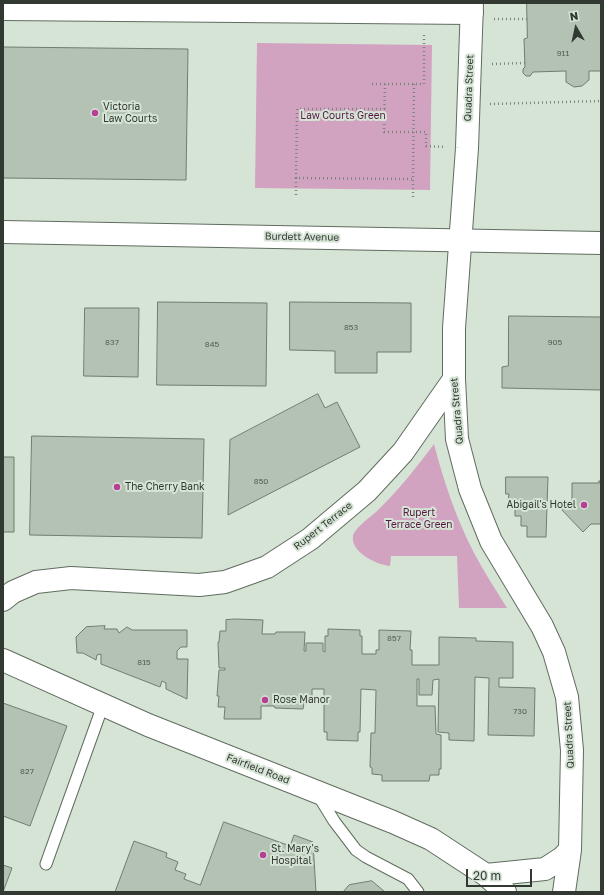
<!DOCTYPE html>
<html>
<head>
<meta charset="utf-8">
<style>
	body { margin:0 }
	#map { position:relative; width:604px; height:895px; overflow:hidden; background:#d6e4d6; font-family:"Golos Text",sans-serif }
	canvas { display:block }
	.frame { position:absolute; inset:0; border:4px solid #323832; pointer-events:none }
	.north { position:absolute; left:556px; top:8px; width:40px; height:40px; -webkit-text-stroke:3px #d6e4d6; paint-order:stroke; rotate:351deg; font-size:11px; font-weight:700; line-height:16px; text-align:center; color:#323832 }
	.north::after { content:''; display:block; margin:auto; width:14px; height:18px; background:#323832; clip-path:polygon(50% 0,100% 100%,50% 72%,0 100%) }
	.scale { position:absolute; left:466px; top:869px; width:66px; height:18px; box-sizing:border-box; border:2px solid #323832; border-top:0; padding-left:5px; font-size:12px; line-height:14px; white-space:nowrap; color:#323832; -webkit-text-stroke:3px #d6e4d6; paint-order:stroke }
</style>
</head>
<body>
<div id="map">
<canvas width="604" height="895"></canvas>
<div class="frame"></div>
<div class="north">N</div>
<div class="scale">20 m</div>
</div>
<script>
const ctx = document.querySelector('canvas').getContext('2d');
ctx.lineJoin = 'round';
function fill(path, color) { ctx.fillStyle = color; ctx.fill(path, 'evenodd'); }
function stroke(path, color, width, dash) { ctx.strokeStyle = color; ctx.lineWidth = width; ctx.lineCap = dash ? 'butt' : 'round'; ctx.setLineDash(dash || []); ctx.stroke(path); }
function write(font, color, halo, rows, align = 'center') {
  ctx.font = font + ' "Golos Text",sans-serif'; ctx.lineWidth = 4; ctx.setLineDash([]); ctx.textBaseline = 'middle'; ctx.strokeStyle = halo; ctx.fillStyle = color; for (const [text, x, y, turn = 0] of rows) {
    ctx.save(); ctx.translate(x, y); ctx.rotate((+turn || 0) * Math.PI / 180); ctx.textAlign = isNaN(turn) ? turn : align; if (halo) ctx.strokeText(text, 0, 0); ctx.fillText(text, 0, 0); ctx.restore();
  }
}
const green = new Path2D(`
	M257,43L432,45L430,190L255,188Z
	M434,444C444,482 456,518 474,553C484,572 496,590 507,608H459L457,556H391L390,566C377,565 350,552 353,536C354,529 370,517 376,512C398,491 416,468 434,444Z`);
const building = new Path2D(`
	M527,3H601V71H589V80L582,86L574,87L566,82V71L533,72L530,76H526L523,73V69L525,67L524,39L527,38Z
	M3,47L188,49L186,180L3,178Z
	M158,302L267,303L266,386L157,385Z
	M290,302L411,303V352H377V373H335V351L290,350Z
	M85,308H139L138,377L84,376Z
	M509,316L601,317V390L502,388V367L508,366Z
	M318,394L325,408L337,402L360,447L228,515L230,440Z
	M32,436L204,439L202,538L30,535Z
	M3,457H14V532H3Z
	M506,477H548L546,537H527V526H521V516H515V503L508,502L509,494H506Z
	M599,481H601V524H591L583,532L562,510L572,500V483H599Z
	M236,619L263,620L262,634H275L276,632H305L304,651H306V643H323V651L325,652V636H328V629L360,630V636H362V654H376V650H379V630L411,631L410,650H412V665H439V637L476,638V641L513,642V678H499V687L535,688L534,736L488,735L489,678L475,677L474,741L449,740V733L438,732L439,679L433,680L432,695H419V679H417V706H435L436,734L441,735V769H439V775H430L429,781H382V775L372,774V768L370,767L371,733H375L376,690L361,689L360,732H358V741L327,740V732H324V689H312V703H304L303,709L275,708L274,706H261V719H224L225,707H218L219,696H217L219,670H225V668H219L218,642H219L220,631H226V620Z
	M105,626L104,629H117L119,633L127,627L132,630H187V647H181L177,651V659H188L187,699L166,689V683L162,681L160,687L101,664V654L97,655L96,660L83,653H77L76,637L86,627Z
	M3,703L67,726L30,826L3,816Z
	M224,822L290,846L294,835L313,842L316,892H115L134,841L167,853L166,857L178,862L175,870L186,874L184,879L200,885Z
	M3,865L12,868L3,892Z
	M372,881L385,892H343L349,885Z`);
const path = new Path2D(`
	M494,19H527
	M492,64L525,63
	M372,84H424V35
	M385,84L384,132H426V146L446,147
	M490,104L601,101
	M385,109H297L296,178L413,179L414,84
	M296,195V178
	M413,197V179`);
const lane = new Path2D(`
	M318,795L334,821L356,850L366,857L408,879L418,892
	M46,864L103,705`);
const street = new Path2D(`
	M3,9L472,13
	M3,232L601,243
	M3,600L13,592L36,582L71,578L199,585L225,582L267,567L310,539L367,491L403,452L454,379`);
const secondary = new Path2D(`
	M472,3L467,148L454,328V379L457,439L470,489L491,541L542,626L554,652L567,697L572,750L570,850L564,892
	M3,660L148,725L393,822L431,839L486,875L505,892
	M486,875L545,869L562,858L570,850`);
const markers = [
	[95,113,4,"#b73f94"],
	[117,487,4,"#b73f94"],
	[584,505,4,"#b73f94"],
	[265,700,4,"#b73f94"],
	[263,855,4,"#b73f94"]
];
const numberNames = [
	["911",563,53],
	["853",351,327],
	["837",112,342],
	["905",555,342],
	["845",212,344],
	["850",261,481],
	["857",394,638],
	["815",144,662],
	["730",520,711],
	["827",27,771]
];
const streetNames = [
	["Quadra Street",469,88,-88],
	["Burdett Avenue",302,237,1],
	["Quadra Street",457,411,-95],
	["Rupert Terrace",323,526,-38],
	["Quadra Street",569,735,-93],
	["Fairfield Road",258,769,21]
];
const poiNames = [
	["Victoria",103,107],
	["Law Courts",103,119],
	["The Cherry Bank",125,487],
	["Abigail's Hotel",576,505,"right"],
	["Rose Manor",273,700],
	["St. Mary's",271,849],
	["Hospital",271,861]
];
const parkNames = [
	["Law Courts Green",343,116],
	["Rupert",419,513],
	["Terrace Green",419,525]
];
fill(green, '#d2a3c0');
fill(building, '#b4c2b4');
stroke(building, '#6f7c6f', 1);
stroke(lane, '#606c5f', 13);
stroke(street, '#606c5f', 24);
stroke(secondary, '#606c5f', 24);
stroke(path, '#7c867c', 2.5, [1, 3]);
stroke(lane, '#fff', 11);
stroke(street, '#fff', 22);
stroke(secondary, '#fff', 22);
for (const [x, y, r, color] of markers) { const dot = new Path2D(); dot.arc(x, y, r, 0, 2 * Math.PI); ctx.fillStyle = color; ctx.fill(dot); stroke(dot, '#d6e4d6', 1.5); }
write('8px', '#525a52', null, numberNames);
write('10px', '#323832', '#d6e4d6', streetNames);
write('10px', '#323832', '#d6e4d6', poiNames, 'left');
write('10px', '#571745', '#d6e4d6', parkNames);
</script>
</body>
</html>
